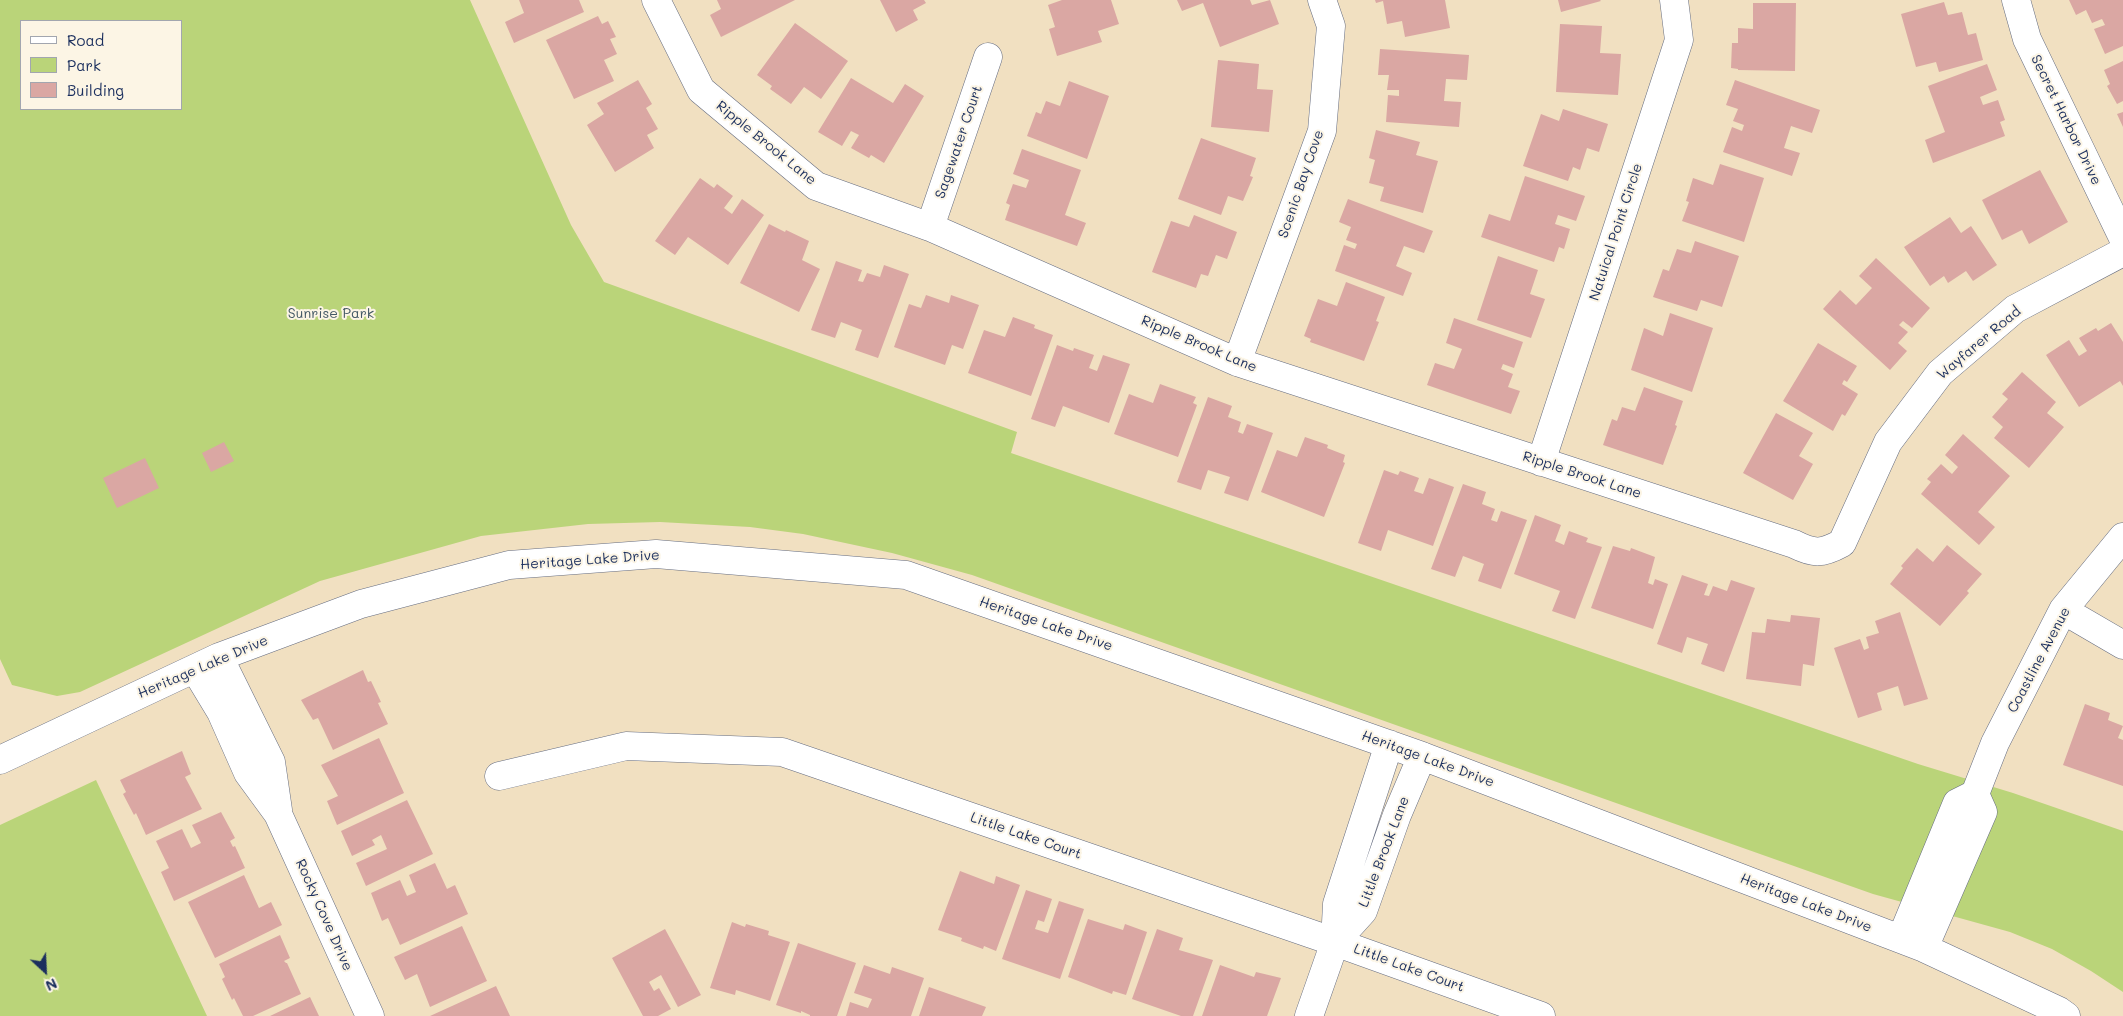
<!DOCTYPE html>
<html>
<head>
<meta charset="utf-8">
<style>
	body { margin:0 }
	#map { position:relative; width:2123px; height:1016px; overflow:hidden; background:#f1e0c1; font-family:Mali,sans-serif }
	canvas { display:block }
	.legend { position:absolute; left:20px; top:20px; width:162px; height:90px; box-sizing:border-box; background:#fcf5e5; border:1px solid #a2a6af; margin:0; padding:6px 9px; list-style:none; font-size:15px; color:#1b2f5e }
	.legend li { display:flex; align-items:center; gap:10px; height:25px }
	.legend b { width:25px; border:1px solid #a2a6af }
	.north { position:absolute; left:20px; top:946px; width:50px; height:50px; -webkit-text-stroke:4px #fcf5e5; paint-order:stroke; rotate:155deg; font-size:14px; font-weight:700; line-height:20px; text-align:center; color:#1b2f5e }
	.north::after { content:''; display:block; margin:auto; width:18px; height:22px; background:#1b2f5e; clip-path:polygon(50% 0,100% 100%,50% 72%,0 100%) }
</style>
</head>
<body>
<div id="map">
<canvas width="2123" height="1016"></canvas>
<ul class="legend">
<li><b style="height:6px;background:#fff"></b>Road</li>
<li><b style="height:14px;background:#bad479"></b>Park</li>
<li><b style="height:14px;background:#daa7a3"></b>Building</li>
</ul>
<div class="north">N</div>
</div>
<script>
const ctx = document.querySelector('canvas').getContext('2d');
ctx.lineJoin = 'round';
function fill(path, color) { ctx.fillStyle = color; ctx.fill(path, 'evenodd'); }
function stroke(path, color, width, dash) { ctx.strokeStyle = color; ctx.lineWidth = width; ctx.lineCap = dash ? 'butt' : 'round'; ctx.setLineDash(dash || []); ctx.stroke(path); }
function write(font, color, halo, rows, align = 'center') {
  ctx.font = font + ' Mali,sans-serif'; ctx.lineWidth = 4; ctx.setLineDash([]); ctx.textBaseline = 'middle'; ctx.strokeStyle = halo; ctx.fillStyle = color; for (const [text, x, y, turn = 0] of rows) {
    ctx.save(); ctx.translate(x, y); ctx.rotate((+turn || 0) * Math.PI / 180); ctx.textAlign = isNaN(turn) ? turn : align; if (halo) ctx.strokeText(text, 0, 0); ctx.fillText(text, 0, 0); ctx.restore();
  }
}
const green = new Path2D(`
	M0,0H470L571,225L604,282L1017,432L1011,453L1918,764L2013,793L2123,831V992L2091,971L2052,949L2010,932L1873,894L972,575L892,553L803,534L750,527L660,522L588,524L481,536L320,581L80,692L57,696L12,685L0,659ZM21,21H181V109H21Z
	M96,780L207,1016H0V825Z`);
const building = new Path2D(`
	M519,0H579L584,12L514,43L505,22L524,13Z
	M717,0H795L721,37L710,15L721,9Z
	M880,0H924L926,3L913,10L918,20L896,32Z
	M1062,0H1111L1119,24L1098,31L1102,42L1057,56L1049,29L1055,27L1048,5Z
	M1177,0H1250L1252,5L1270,0L1279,24L1220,47L1203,3L1182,11Z
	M1375,0H1445L1450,28L1405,37L1402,21L1387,24L1383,1L1376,3Z
	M1558,0H1600L1601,1L1561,12Z
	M2069,0H2123V46L2105,54L2094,29L2105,25L2102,19L2092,23L2086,10L2076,15Z
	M1944,2L1948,15L1962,12L1968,35L1976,33L1983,60L1939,72L1936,62L1916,67L1901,14Z
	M1753,3H1796L1795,71L1738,70V69L1731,68L1732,43H1738V28L1753,29Z
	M598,16L602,24L608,21L616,37L610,39L617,54L604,60L614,81L574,99L546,40Z
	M795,23L848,61L821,99L804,87L791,104L770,89L772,86L757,75Z
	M1560,24L1602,26L1600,53L1621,54L1618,95L1556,92Z
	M1380,49L1469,55L1467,80L1446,79L1444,101L1461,102L1459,127L1386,122L1388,95L1399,96V90H1387L1389,75H1378Z
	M1218,60L1259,64L1257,89L1273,90L1269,132L1211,127Z
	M2123,61V101L2117,104L2107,86L2110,84L2104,70Z
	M1987,64L1997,90L1980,97L1983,105L1998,100L2005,120L2000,122L2005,136L1933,163L1925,140L1945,132L1928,86Z
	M851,78L893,103L905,84L924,96L884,163L871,155L869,158L851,148L859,135L851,131L842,146L818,132Z
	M638,80L652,104L646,108L658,129L647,135L654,148L615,172L587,125L604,114L597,103Z
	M1735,80L1820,110L1812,133L1791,126L1784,148L1800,153L1792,176L1723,152L1732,127L1742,131L1744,125L1733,121L1738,109L1726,105Z
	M1069,81L1109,96L1087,159L1027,136L1036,112L1041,114L1046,101L1060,106Z
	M1563,109L1608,124L1599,152L1587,148L1580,170L1573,167L1568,181L1523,166L1541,114L1559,121Z
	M2123,112V127L2117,114Z
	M1376,130L1420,142L1416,155L1438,161L1423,213L1380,201L1384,187L1369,183L1375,160L1369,158Z
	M1201,138L1256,158L1250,176L1253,177L1243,201L1228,196L1221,215L1178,199Z
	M1022,149L1081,170L1065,215L1086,223L1077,246L1005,220L1010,205L1006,203L1013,184L1026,188L1029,180L1013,174Z
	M1720,164L1764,178L1744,242L1682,221L1689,202L1686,201L1693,178L1713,185Z
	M2040,170L2068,222L2029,244L2022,230L2002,240L1982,200Z
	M1525,176L1585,196L1576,221L1558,215L1555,224L1570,229L1564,249L1559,247L1554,262L1481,237L1489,214L1510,221Z
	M700,178L714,188L717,184L733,196L724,208L732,214L742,199L764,215L728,265L688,237L675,255L655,241Z
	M1348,199L1433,231L1424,253L1404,246L1396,266L1412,273L1403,296L1335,271L1344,245L1355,249L1357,244L1346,240L1351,227L1339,222Z
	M1194,215L1237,232L1227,259L1216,255L1208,276L1201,274L1196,288L1152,272L1171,221L1189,227Z
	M1950,217L1961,233L1971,226L1997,265L1973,281L1966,271L1948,283L1944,276L1930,286L1904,247Z
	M769,224L785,232L786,230L809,241L802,260L820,269L799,312L740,283Z
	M1695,241L1739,256L1722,307L1701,300L1697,311L1653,297L1663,269L1669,271L1677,249L1691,253Z
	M1498,256L1538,270L1530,294L1545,299L1531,338L1477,320Z
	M1876,258L1930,308L1912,328L1903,321L1899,325L1908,332L1898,343L1907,351L1890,370L1823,309L1840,290L1856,305L1872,288L1859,276Z
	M836,261L862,270L858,281L863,282L867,273L880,277L884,265L909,274L878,358L855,350L862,330L841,322L835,338L811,330Z
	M1346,282L1385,297L1376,321L1379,322L1364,361L1310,342L1311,339L1304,336L1318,299L1337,306Z
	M926,295L949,303L951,295L979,305L963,349L952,345L945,365L894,347L909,304L921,308Z
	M1670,313L1713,328L1692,392L1631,370L1644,328L1663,336Z
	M1013,317L1035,325L1034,328L1053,335L1031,396L968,373L984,330L1005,337Z
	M1454,318L1523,342L1514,368L1503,364L1501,369L1513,374L1508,387L1520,391L1511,414L1427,385L1435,363L1454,369L1462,349L1446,343Z
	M2111,323L2123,342V386L2120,381L2079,407L2046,355L2069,340L2079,356L2087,351L2079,338L2096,328L2098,331Z
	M1818,343L1857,366L1847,382L1844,380L1842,384L1858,394L1845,416L1842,414L1833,431L1783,401Z
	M1057,345L1073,351L1074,348L1094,355L1089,368L1097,371L1103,355L1130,364L1109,423L1063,406L1055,427L1031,419Z
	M2022,372L2056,402L2047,413L2064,427L2029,468L1994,438L2003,427L1992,417L2008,399L2002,394Z
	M1160,384L1196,397L1193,403L1197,405L1178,457L1114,434L1129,394L1153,403Z
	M1644,387L1683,401L1675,425L1677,426L1663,465L1603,445L1612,419L1617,421L1622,407L1635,411Z
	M1208,397L1232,406L1228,417L1241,422L1238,432L1243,434L1247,424L1273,433L1248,501L1224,493L1230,477L1208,470L1201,490L1177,482Z
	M1776,413L1813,433L1799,456L1813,464L1793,500L1743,473Z
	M1963,434L2010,476L1978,512L1995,527L1979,545L1921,494L1931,482L1927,479L1941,464L1952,474L1958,467L1945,455Z
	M1305,437L1328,445L1327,448L1345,455L1343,462L1345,463L1324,517L1261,492L1277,450L1297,457Z
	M224,442L234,461L211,472L202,453Z
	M145,458L159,488L117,508L103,478Z
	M1384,470L1398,475L1400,471L1419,478L1414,491L1423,494L1429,478L1454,487L1433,546L1388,530L1381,551L1358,543Z
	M1463,484L1486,492L1482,504L1495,509L1491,520L1497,522L1501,511L1527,520L1501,589L1478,581L1484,564L1463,556L1455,577L1431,569Z
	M1535,515L1561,525L1555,541L1564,545L1569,531L1588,538L1586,542L1602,547L1575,619L1552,611L1560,591L1514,574Z
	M1947,545L1982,574L1967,591L1969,593L1940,626L1890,584L1903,568L1901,566L1917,548L1933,562Z
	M1613,546L1630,551L1631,548L1655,557L1648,583L1653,585L1655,579L1668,584L1653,629L1591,608Z
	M1682,575L1708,584L1704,595L1709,596L1713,586L1727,591L1731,580L1755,588L1724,672L1701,664L1708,644L1687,637L1682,653L1657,644Z
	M1900,612L1928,699L1904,706L1898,686L1877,693L1882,710L1858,718L1834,648L1860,639L1864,650L1869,648L1866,637L1879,633L1875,621Z
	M1791,615L1820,618L1814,666L1803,664L1801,686L1746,679L1752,632L1765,633L1767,619L1790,622Z
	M363,670L368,682L371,681L381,702L378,703L388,724L333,750L318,718L313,720L301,700Z
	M2085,704L2110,713L2108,720L2123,726L2118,738L2123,740V786L2063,765Z
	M379,738L404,793L337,825L327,801L338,796L321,765Z
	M182,751L191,774L185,777L202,809L146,835L136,813L134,815L123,794L126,792L120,780Z
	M407,800L433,854L366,886L356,863L387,849L381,835L372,840L375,845L352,856L341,831Z
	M221,812L235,838L230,841L233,847L235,846L245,868L174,901L161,872L169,868L156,841L182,829L191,848L201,843L192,825Z
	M435,863L447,889L455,885L468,914L400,945L388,918L382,921L371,893L400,880L407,896L416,892L409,875Z
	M960,871L994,884L996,876L1020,885L996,951L984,946L983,949L961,941L962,938L938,930Z
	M244,875L259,908L271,902L282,925L215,958L188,902Z
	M1026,890L1052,899L1044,922L1038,920L1035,929L1048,933L1059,901L1084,909L1060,979L1002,959Z
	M1088,919L1123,930L1125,924L1147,932L1126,995L1113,991L1112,994L1068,977Z
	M732,922L745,927L746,924L769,931L768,935L790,942L770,1001L736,990L735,995L710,988Z
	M462,926L487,981L430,1007L417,974L405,980L394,957Z
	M665,929L701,995L678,1007L661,975L649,982L654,991L659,988L671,1009L658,1016H643L612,958Z
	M1157,929L1183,938L1179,950L1213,960L1193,1016H1181L1132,999Z
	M280,935L290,958L284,961L286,963H287L301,994L253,1016H243L234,998L232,1000L222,979L225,977L219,964Z
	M798,943L856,963L837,1016H810V1015L801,1011V1013L776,1005Z
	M864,965L890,974L892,967L924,978L911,1016H846L850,1002L868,1008L872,999L854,993Z
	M1220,965L1254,977L1256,972L1281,978L1267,1016H1202Z
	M496,986L510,1016H430Z
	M929,987L986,1007L982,1016H919Z
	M310,997L319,1016H270Z`);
const minor = new Path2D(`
	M656,0L701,90L816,186L930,227L1237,362L1794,544C1814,554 1822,554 1842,543L1888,442L1940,373L2015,309L2123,252
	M2016,0L2027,39L2123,238
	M930,227L988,57
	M1237,362L1322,131L1331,26L1322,0
	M1541,462L1679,40L1674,0
	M2063,610L2123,645
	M219,657L271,762L278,810
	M195,669L221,712L248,773L278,814L370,1016
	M0,760L219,657L361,604L509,565L656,554L906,575L1422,756L1924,948L2059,1011L2066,1016
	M499,776L626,746L782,752L1335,942L1541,1016
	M1901,939L1957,803L1975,794L1995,743L2063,610L2123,537
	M1335,942L1363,911L1397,815L1422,756
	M1924,948L1983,812L1975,794
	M1309,1016L1335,942L1337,904L1389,744`);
const streetNames = [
	["Secret Harbor Drive",2066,120,64],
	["Sagewater Court",959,142,-71],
	["Ripple Brook Lane",766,143,39],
	["Scenic Bay Cove",1301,184,-71],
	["Natuical Point Circle",1616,232,-72],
	["Wayfarer Road",1979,343,-40],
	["Ripple Brook Lane",1199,344,23],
	["Ripple Brook Lane",1582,475,18],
	["Heritage Lake Drive",590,560,-4],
	["Heritage Lake Drive",1046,624,19],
	["Coastline Avenue",2039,660,-62],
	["Heritage Lake Drive",203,667,-23],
	["Heritage Lake Drive",1428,759,20],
	["Little Lake Court",1026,836,19],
	["Little Brook Lane",1384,852,-69],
	["Heritage Lake Drive",1806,903,21],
	["Rocky Cove Drive",324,915,66],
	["Little Lake Court",1409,968,20]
];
const parkNames = [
	["Sunrise Park",331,314]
];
fill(green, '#bad479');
fill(building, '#daa7a3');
stroke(minor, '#666d81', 29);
stroke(minor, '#fff', 28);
write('14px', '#1b2f5e', '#fcf5e5', streetNames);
write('14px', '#435865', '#fcf5e5', parkNames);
</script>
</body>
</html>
